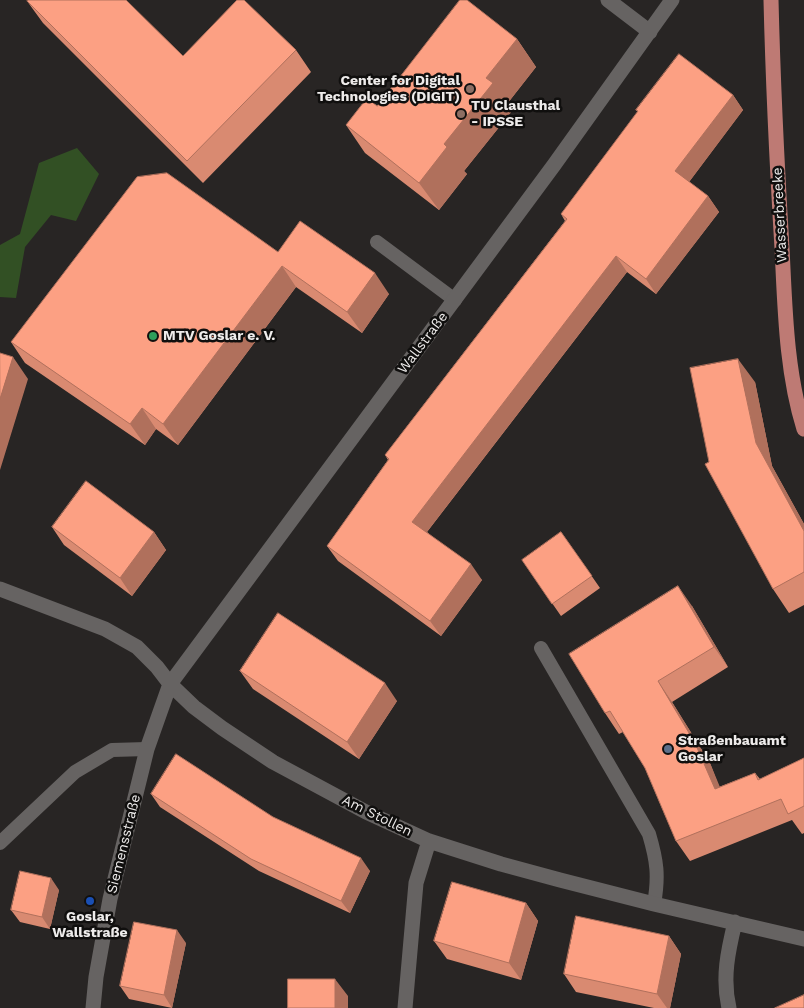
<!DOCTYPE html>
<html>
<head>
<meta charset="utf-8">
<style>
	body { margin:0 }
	canvas { display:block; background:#282524 }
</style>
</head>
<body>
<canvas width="804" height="1008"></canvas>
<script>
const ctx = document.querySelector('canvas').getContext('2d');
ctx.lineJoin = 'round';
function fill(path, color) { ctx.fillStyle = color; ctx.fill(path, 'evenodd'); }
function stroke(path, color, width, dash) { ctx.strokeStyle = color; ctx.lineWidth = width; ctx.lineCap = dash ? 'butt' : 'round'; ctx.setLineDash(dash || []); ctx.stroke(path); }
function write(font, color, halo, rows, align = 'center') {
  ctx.font = font + ' "Work Sans",sans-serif'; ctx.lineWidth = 5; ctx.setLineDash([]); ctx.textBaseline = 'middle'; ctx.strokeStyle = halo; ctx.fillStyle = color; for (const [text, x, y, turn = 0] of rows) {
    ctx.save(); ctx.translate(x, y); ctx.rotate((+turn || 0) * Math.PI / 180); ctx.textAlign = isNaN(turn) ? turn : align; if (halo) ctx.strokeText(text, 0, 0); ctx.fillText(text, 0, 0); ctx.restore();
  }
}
const green = new Path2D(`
	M77,148L99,174L76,221L51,215L25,247L16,298L0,297V245L20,234L39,163Z`);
const lane = new Path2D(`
	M377,242L455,300
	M541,648L649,834C657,861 659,876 654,904
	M0,843L75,772L112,750L147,749`);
const street = new Path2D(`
	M608,0L650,32
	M0,589L105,629L137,647L157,667L170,684L194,707L222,728L273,762L366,812L429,841L501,864L560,880L654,904L804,939
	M93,1008L96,977L110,899L147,749L170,684L554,165L672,0
	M405,1008L416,883L429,841
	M729,1008C722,978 728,951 735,922`);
const primary = new Path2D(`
	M771,0C773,83 777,165 782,248C785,308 786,371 804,429`);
const wall = new Path2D(`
	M27,1L183,56L296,50L311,72L203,183L43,23Z
	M517,39L536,67L507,104L512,111L464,171L467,174L439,210L365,153L346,125L377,106Z
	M733,95L743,110L689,182L708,196L719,212L656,294L627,272L427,532L482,580L441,636L338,561L327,546L388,460L385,455L565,221L561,214L638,112L636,110Z
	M278,252L389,294L362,333L296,287L178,445L156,429L145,445L25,363L11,342Z
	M755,382L772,466L804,524V605L789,613L773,589L709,462Z
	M52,527L154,532L166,550L132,596L64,545Z
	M561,532L600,588L561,616L522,560Z
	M692,606L728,667L672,702L710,763L719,787L755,773L760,779L804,758V833L802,834L792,820L690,861L676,841L645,768L623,732L619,734L605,713Z
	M240,671L397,701L359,759L253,689Z
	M151,794L273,817L370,871L350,913L259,871L160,807Z
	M59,890L50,929L20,922L11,910Z
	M526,903L538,921L521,980L447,959L434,941Z
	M669,936L681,954L670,1008H654L576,992L564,974Z
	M186,943L172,1008L129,999L120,986Z`);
const shadedWall = new Path2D(`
	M517,39L536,67L507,104L512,111L464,171L467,174L439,210L419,183L486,78Z
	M733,95L743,110L686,186L675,171Z
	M708,196L719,212L656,294L646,279Z
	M616,256L627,272L423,537L412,522Z
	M282,266L296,287L178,445L163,424Z
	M375,273L389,294L362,333L347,312Z
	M13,357L28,379L0,470V399Z
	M738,359L755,382L772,466L804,524V531L756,443Z
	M142,408L156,429L145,445L130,424Z
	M154,532L166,550L132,596L120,578Z
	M471,564L482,580L441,636L430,621Z
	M678,586L692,606L728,667L714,647Z
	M658,681L672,702L710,763L729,809L715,789Z
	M385,683L397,701L359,759L347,742Z
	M361,858L370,871L350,913L341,901Z
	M51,878L59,890L50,929L42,917Z
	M526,903L538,921L521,980L509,963Z
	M177,930L186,943L172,1008L164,995Z
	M669,936L681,954L670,1008H667L657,994Z
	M335,979L348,996V1008H335Z`);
const building = new Path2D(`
	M28,0H126L183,56L237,0H244L296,50L187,161L27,1Z
	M460,0H467L517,39L486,78L493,83L444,144L447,147L419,183L346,125L367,98L377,106Z
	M679,54L733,95L675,171L708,196L646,279L616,256L412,522L471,564L430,621L327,546L389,459L385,455L567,219L561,214L638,111L636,110Z
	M167,173L278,252L300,221L375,273L347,312L282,266L163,424L142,408L130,424L11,342L137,177Z
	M0,353L13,357L0,399Z
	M738,359L756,443L804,531V572L773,589L705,464L709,462L690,368Z
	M86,481L154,532L120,578L52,527Z
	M561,532L592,576L552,604L522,560Z
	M678,586L714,647L658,681L695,743L715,789L755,773L758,780L804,758V806L788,814L781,799L676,841L645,768L610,711L605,713L569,654Z
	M278,613L385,683L347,742L240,671Z
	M176,754L273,817L361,858L341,901L251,859L151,794Z
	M20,871L51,878L42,917L11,910Z
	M452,882L526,903L509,963L434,941Z
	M576,916L669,936L657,994L564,974Z
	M134,922L177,930L164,995L120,986Z
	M288,979H335V1008H288Z
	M804,995V1008H775Z`);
const markers = [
	[470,89,5,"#8d6e63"],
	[461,114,5,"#8d6e63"],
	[153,336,5,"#2e9e5b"],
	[668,749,5,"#5c6f8a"],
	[90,901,5,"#1a4fb4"]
];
const poiNames = [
	["Center for Digital",460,81,"right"],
	["Technologies (DIGIT)",460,97,"right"],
	["TU Clausthal",471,106],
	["- IPSSE",471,122],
	["MTV Goslar e. V.",163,336],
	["Straßenbauamt",678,741],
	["Goslar",678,757],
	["Goslar,",90,917,"center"],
	["Wallstraße",90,933,"center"]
];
const streetNames = [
	["Wasserbreeke",780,215,-93],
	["Wallstraße",423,343,-53],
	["Am Stollen",377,816,26],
	["Siemensstraße",124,844,-76]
];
fill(green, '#325024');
stroke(lane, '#666362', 14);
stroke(street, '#666362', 15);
stroke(primary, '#be7a74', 15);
fill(wall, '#d98a71');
fill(shadedWall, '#b0705c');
fill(building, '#fca083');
stroke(building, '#b0705c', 1);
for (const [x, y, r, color] of markers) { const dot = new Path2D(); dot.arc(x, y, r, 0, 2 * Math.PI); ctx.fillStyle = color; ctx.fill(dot); stroke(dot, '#100f0e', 2); }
write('bold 14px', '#eeeceb', '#100f0e', poiNames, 'left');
write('14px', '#eeeceb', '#100f0e', streetNames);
</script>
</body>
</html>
